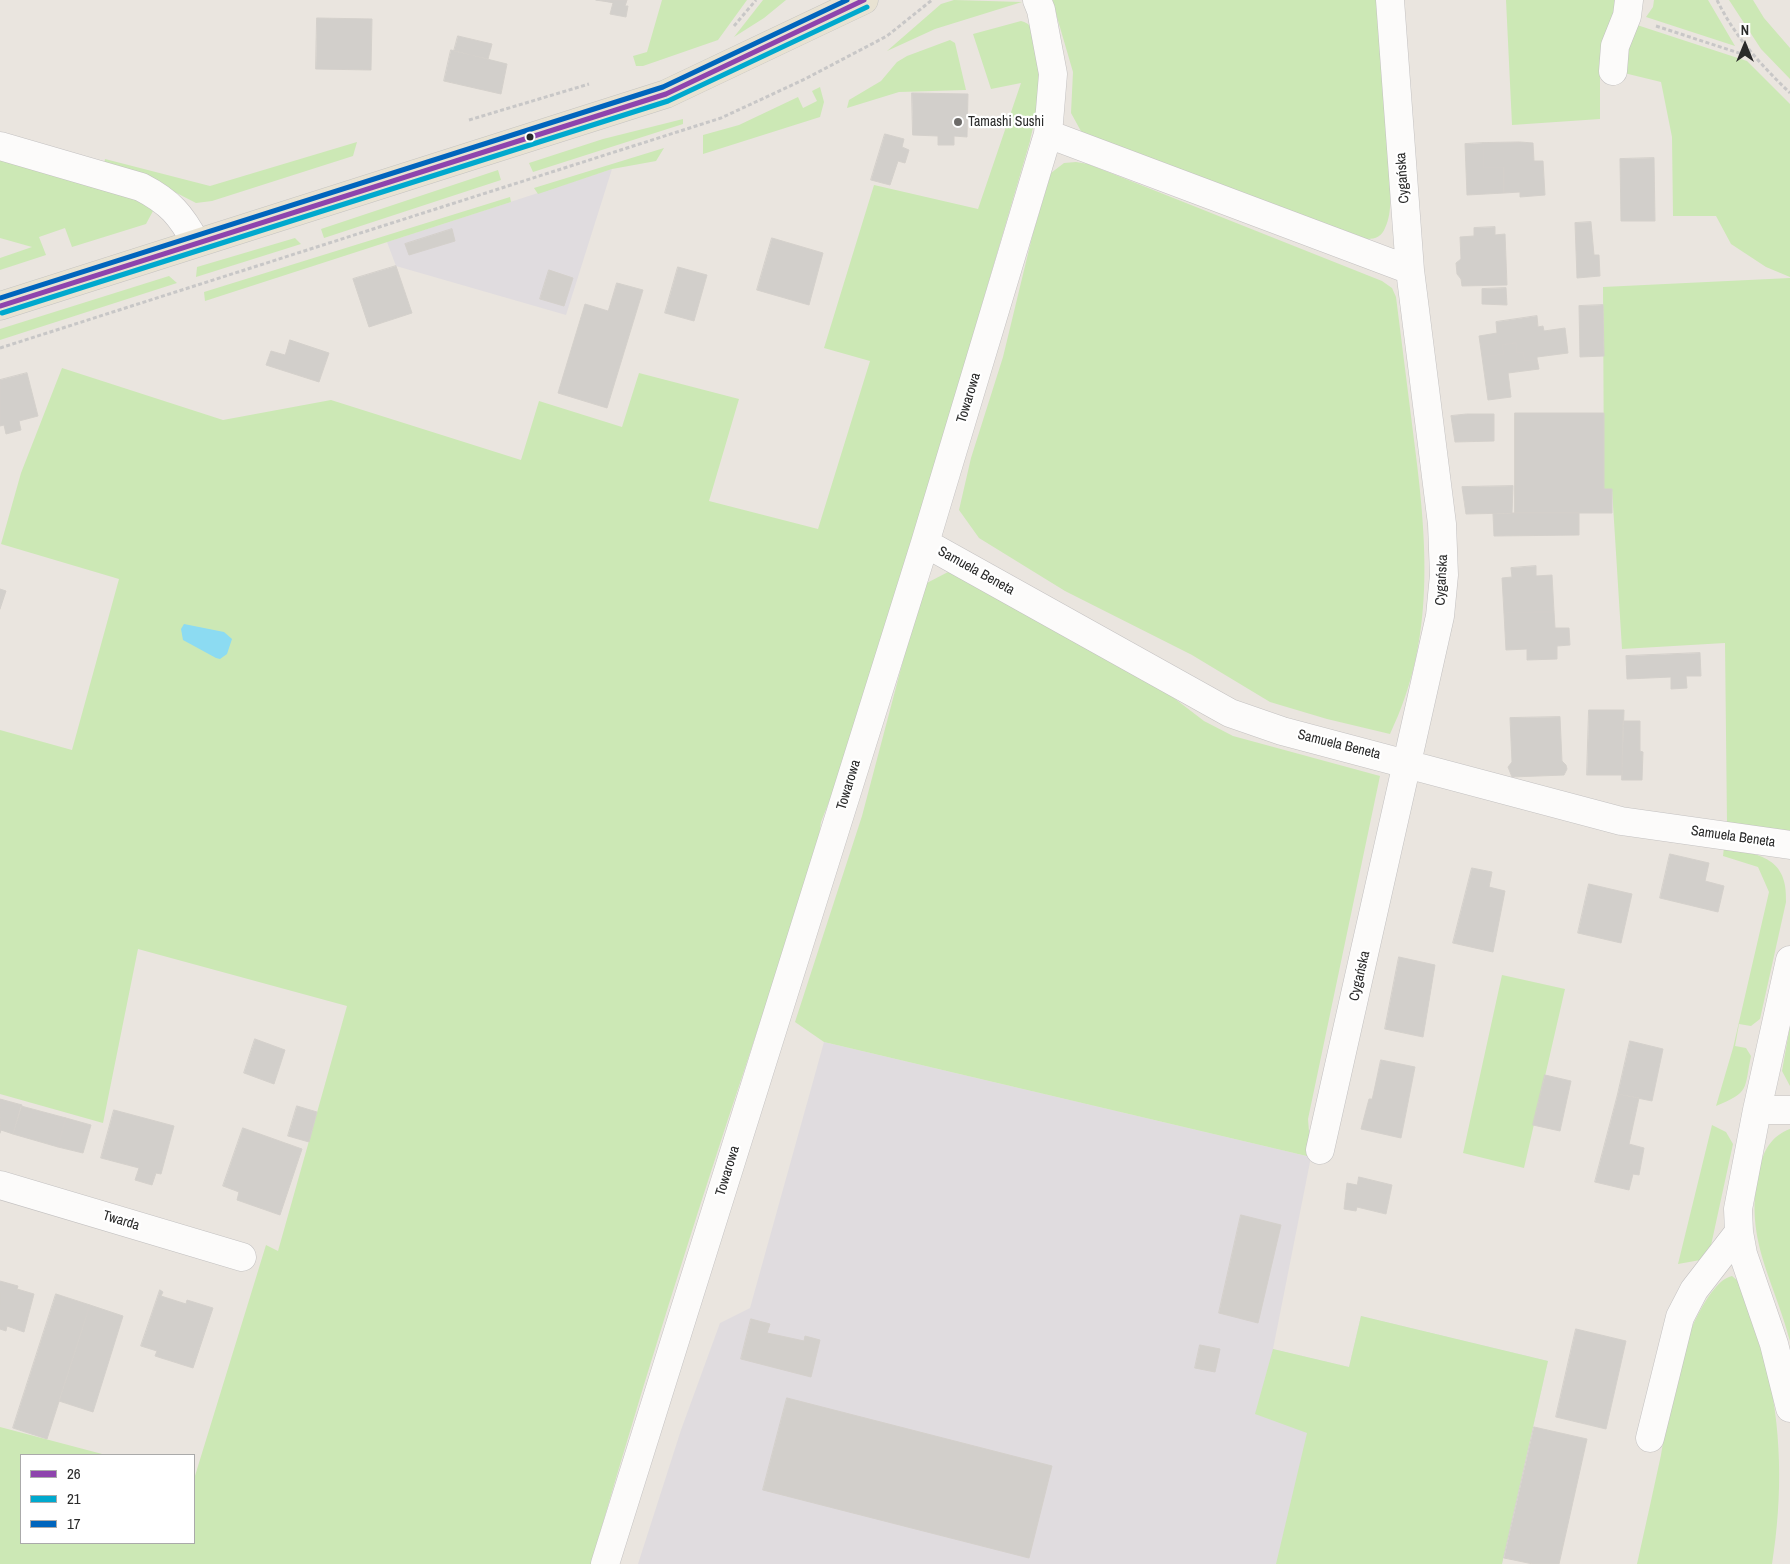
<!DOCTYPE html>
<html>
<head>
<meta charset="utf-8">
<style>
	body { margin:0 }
	#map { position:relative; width:1790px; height:1564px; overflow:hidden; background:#eae5df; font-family:"Archivo Narrow",sans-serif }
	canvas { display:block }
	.legend { position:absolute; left:20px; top:1454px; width:175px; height:90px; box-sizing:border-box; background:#fff; border:1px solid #aaa; margin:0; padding:6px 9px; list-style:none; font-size:15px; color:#2a2a2a }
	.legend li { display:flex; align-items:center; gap:10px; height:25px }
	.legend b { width:25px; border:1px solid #aaa }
	.north { position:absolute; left:1720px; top:20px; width:50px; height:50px; -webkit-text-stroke:4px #fff; paint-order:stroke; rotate:0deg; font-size:14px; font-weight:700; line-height:20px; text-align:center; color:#2a2a2a }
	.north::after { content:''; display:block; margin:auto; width:18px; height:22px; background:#2a2a2a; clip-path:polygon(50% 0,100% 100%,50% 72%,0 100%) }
</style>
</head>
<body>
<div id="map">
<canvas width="1790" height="1564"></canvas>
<ul class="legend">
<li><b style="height:6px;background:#8e44ad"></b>26</li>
<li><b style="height:6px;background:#00a9ce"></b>21</li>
<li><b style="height:6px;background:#0065bd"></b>17</li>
</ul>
<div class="north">N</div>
</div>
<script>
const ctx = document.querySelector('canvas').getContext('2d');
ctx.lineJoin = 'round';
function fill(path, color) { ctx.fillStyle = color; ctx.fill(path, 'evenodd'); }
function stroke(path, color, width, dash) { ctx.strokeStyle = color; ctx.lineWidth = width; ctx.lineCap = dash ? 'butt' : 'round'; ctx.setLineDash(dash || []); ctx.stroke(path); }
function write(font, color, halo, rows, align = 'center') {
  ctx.font = font + ' "Archivo Narrow",sans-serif'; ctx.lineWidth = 4.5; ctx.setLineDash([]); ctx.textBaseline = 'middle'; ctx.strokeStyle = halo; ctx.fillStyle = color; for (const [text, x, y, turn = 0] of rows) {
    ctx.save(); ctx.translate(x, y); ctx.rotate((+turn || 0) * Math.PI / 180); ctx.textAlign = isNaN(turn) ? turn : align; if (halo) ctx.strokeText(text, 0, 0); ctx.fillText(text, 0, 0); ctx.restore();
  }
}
const industrial = new Path2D(`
	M612,169L566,315L396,266L387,242Z
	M824,1042L1311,1157L1273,1349L1349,1367L1361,1316L1548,1361L1502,1564H638L681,1430L720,1323L750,1308Z`);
const green = new Path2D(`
	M662,0H747L718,40L643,66H636L633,56L647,52Z
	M763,0H786L764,18L734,37Z
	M954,0L1022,2L935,29L887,51L941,4Z
	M1052,0H1379C1383,57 1388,114 1389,172C1390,189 1393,212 1385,228C1382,236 1376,239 1367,239L1082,133L1071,113L1073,72Z
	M1506,0H1618L1600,69V119L1512,125Z
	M1654,0H1708L1735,46L1646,17L1653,7Z
	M1729,0H1753L1764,18L1790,48V79L1761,49Z
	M1021,21C1057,29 1036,117 1030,141L897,594L864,713L821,822L816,858C735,1092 659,1327 591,1564H0V1427L106,1455H21V1543H194V1479L266,1245L278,1251L347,1006L138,949L103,1123L0,1094V730L72,750L119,579L1,544L21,473L62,368L223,420L331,400L521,460L539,401L622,427L639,373L739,399L709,501L818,529L870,361L824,348L874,185L978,209L1021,83L991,89L973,34Z
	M1637,25L1747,61L1790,104V277L1766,267L1731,244L1716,216H1673L1672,137L1661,82L1620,72Z
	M950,40L955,43L966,90L899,92L847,108L849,100L881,81L897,62L907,56Z
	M820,87L824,102L820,117L703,154V135L739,125L798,97L803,108L817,101L812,91Z
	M683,119V124L533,172L529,163L603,139Z
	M357,142L353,156L212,201L196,203L163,186L104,164L105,159L210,186Z
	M664,148L656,161L612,169L538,194L534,188Z
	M0,156L150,201L153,211L146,224L72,247L65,228L39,237L46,255L0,270V258L32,247L0,238Z
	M1076,162L1088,164L1382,281L1392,288L1396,297C1402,345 1408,392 1414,440C1427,541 1436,639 1390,734L1327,719L1270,702L1192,655L1065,591L979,538L959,510L971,458L1003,357L1033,233L1051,173L1064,163Z
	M498,170L501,180L324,238L321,229Z
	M510,197L511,202L205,301L204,292Z
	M295,238L301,244L196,277L197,267Z
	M169,276L177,283L0,340V329Z
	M1790,278V832L1727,824L1725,643L1622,649L1612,489H1604L1603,287Z
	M948,572L987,590L1166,692L1204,721L1233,736L1380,776L1308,1119L1311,1157L824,1042L795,1022L862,816L923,585Z
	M1724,847C1760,855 1788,857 1786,902L1760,1019L1751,1026L1739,1024L1735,1046L1746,1048L1751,1056C1744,1090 1750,1092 1716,1106L1733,1048L1769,892L1758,867L1723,856Z
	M1502,975L1565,989L1524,1168L1463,1153Z
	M1790,1026V1086L1782,1071Z
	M1712,1125L1726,1132L1733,1144L1710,1250L1706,1259L1678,1264Z
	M1790,1129V1341C1773,1276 1742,1237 1760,1166C1765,1148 1772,1136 1790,1129Z
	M1732,1276L1738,1281C1747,1307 1758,1333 1765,1360C1782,1426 1783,1496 1772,1564H1637C1645,1528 1653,1492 1661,1455C1666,1428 1667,1399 1675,1372C1682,1349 1707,1281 1732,1276Z
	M1361,1316L1548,1361L1502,1564H1276L1307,1433L1255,1414L1273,1349L1349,1367Z`);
const water = new Path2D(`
	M184,624L224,632L232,639L227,654L220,659L216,658L183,640L181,629Z`);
const building = new Path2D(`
	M596,0H627L625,6H628L626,17L610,14L613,3Z
	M317,18L372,19L371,70L316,69Z
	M458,36L492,44L488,59L454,51Z
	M451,50L507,64L501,94L444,81Z
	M912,93L968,94L967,137L954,136V145H938V136L913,135Z
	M885,134L904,139L902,147L909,150L905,163L898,161L890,185L871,180Z
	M1520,142L1533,143L1534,161H1543L1545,195L1520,197V192L1504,193V167L1484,168L1483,143Z
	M1483,143L1484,168L1504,167V193L1467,195L1465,144Z
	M1654,158L1655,221H1621L1620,159Z
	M1591,222L1594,255H1599L1600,276L1577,278L1575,223Z
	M1495,227V235L1505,234L1507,285L1462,286L1461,279L1457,274L1456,263L1461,259L1460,237L1474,236V228Z
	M452,229L455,241L409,255L405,244Z
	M772,238L823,253L809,305L757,290Z
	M396,266L412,313L369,327L353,279Z
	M678,267L707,275L694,321L665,313Z
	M549,270L573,278L564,306L540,299Z
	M617,283L643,290L607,408L558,393L585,304L608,311Z
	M1506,288L1507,305L1482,304V289Z
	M1603,305L1604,356L1580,357L1579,306Z
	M1537,316L1538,327L1543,326L1544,331L1565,328L1568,353L1537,357V359L1525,361L1523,352L1517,353L1516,343L1502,345L1504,354L1482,357L1479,336L1497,333L1496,322Z
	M290,340L329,353L319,382L266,365L271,351L285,355Z
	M1516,343L1517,353L1523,352L1525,361L1537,359L1539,369L1508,373L1511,397L1488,400L1482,357L1504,354L1502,345Z
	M27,373L38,416L19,421L21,430L6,434L4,425L0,426V380Z
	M1515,413H1604V489H1612V513H1515Z
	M1467,414H1494V441L1455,442L1451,416Z
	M1513,486L1512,513L1466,514L1462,487Z
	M1512,513H1579V535L1494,536L1493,514Z
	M1536,566V576L1552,575L1554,612L1504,613L1502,578L1512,577L1511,568Z
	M0,589L6,591L0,609Z
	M1554,612L1555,628H1569L1570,645L1557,646V659L1527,660V649L1506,650L1504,613Z
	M1700,653L1701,676H1686L1687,688L1671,689V677L1627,679L1626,656Z
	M1589,710H1624L1622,775H1587Z
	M1560,717L1562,761L1566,765L1567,769L1564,775L1512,777L1508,767L1512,762L1510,718Z
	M1623,721H1640V751L1643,752L1642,780H1622Z
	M1670,854L1709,863L1705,881L1724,886L1718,912L1660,898Z
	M1472,868L1492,872L1489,887L1505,891L1493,952L1453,943Z
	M1589,884L1632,894L1621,943L1578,933Z
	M1399,957L1435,965L1423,1037L1385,1029Z
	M255,1039L285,1050L274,1084L244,1073Z
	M1630,1041L1663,1049L1652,1101L1618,1094Z
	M1381,1060L1415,1067L1401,1138L1361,1129L1369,1099H1372Z
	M1545,1075L1571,1081L1560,1131L1533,1125Z
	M1618,1094L1639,1098L1629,1144L1644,1148L1639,1175L1633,1174L1629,1190L1595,1182Z
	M0,1099L22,1105L13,1134L1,1130L0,1133Z
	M21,1106L66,1118L58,1147L13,1134Z
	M297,1106L317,1112L309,1142L288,1136Z
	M114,1110L174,1126L161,1174L156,1173L152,1185L135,1180L139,1168L101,1158Z
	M66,1118L91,1125L83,1153L58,1147Z
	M243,1128L302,1149L280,1215L237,1200L239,1192L223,1186Z
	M1359,1177L1392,1185L1386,1214L1357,1207L1356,1211L1344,1209L1347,1183L1357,1185Z
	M1241,1215L1281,1225L1258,1323L1219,1313Z
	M0,1281L18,1286L17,1289L34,1294L24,1332L7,1326L6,1331L0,1329Z
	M160,1290L163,1292L161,1296L186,1304L187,1300L213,1308L193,1368L155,1356L157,1351L141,1346Z
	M56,1294L90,1305L47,1439L13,1428Z
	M90,1305L123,1316L93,1412L59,1401Z
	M751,1319L770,1324L767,1333L804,1341L805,1336L820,1340L811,1377L741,1359Z
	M1576,1329L1626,1341L1606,1429L1556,1417Z
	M1200,1345L1220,1349L1215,1372L1195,1368Z
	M787,1398L1052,1466L1029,1558L763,1490Z
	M1534,1427L1587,1439L1559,1564H1533L1504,1558Z`);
const path = new Path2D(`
	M1717,0C1735,37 1761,65 1790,93
	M734,26L756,0
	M1656,26L1742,54H1751
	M469,120L589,84
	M0,348L721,118L805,79L887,36L932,0`);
const minor = new Path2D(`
	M1613,71L1615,46L1627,16L1629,0
	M1048,134L1410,270
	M0,146L141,187C170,202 181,215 196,243
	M925,543L1230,713L1282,731L1621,821L1790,845
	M1790,960L1757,1110L1738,1209L1739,1232L1743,1254L1774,1344L1790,1408
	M1757,1110H1790
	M1320,1150L1440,616L1444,575L1442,524L1410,270L1390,0
	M0,1185L242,1257
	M1650,1438L1680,1317L1694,1290L1739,1232
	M605,1564L925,543L1048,134L1053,74L1041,10L1037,0`);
const major = new Path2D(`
	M0,306L666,94L864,0`);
const bus1 = new Path2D(`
	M0,306L666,94L864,0`);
const bus2 = new Path2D(`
	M2,313L668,101L867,7`);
const bus3 = new Path2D(`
	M0,298L663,87L847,0`);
const markers = [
	[958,122,5,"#6d6b69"],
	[530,137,4.5,"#2a2a2a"]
];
const poiNames = [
	["Tamashi Sushi",968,122]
];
const streetNames = [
	["Cygańska",1403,178,-94],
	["Towarowa",969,398,-73],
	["Samuela Beneta",976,571,29],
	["Cygańska",1442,580,-87],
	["Samuela Beneta",1339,745,14],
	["Towarowa",849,785,-73],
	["Samuela Beneta",1733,837,8],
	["Cygańska",1360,976,-77],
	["Towarowa",728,1171,-73],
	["Twarda",121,1221,17]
];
fill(industrial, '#e0dcdf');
fill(green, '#cce8b5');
fill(water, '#8cdbf2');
fill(building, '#d2cfcb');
stroke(building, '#d4d0cb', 1);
stroke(minor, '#c3c1c1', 29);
stroke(major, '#c5c3c1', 29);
stroke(path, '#c8c7c7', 3, [4, 2.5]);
stroke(minor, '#fcfbfa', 28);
stroke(major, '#e8e2d2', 28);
stroke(bus1, '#8e44ad', 5);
stroke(bus2, '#00a9ce', 5);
stroke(bus3, '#0065bd', 5);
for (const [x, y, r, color] of markers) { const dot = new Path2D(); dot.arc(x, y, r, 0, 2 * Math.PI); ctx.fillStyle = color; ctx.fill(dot); stroke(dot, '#fff', 2); }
write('14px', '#2a2a2a', '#fff', poiNames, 'left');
write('14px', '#2a2a2a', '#fff', streetNames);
</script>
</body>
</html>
